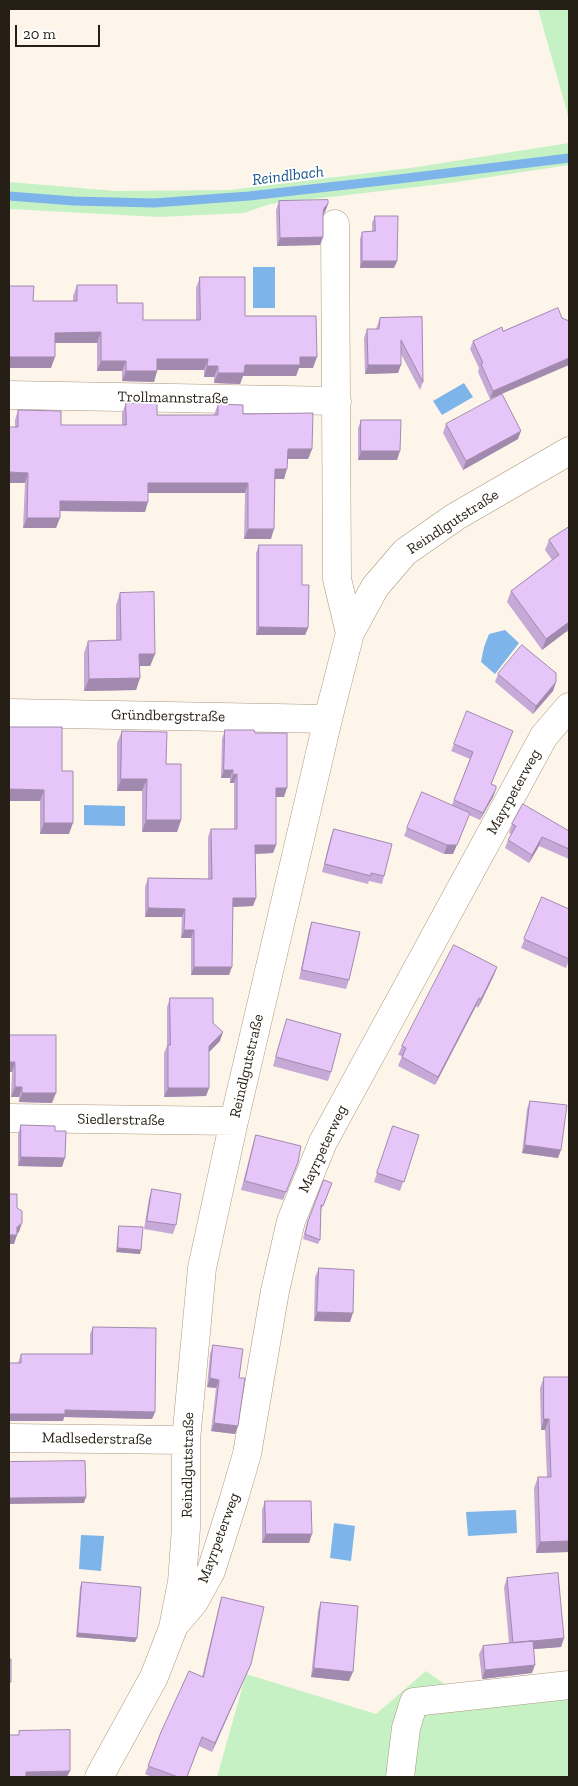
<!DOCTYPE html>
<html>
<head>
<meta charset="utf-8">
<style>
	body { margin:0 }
	#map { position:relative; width:578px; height:1786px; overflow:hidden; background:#fef5ea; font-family:"Zilla Slab",serif }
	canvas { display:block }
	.frame { position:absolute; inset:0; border:10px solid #261f15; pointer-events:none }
	.scale { position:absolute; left:15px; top:25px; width:85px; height:22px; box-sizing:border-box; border:2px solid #261f15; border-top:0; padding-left:6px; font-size:15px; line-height:18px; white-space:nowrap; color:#261f15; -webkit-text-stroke:4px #fff; paint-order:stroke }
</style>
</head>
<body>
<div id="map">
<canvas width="578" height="1786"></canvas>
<div class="frame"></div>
<div class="scale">20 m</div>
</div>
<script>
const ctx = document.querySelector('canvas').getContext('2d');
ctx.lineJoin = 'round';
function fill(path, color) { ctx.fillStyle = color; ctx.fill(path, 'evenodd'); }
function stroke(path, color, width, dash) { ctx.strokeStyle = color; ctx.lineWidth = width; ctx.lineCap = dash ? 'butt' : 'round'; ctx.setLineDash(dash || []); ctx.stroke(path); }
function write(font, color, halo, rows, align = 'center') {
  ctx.font = font + ' "Zilla Slab",serif'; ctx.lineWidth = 4; ctx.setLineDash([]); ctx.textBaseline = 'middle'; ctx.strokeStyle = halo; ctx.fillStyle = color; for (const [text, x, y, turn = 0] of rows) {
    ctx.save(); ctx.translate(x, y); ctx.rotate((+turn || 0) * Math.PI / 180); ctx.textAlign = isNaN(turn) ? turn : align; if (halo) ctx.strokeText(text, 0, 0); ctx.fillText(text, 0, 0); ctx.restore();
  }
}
const green = new Path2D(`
	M538,9H569V125L567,112Z
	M569,143V165L450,183L270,204L244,213L160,217L9,209V182L116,191L229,190L410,168Z
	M426,1671L450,1688L569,1691V1777H217L246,1674L376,1714Z`);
const water = new Path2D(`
	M253,267H275V308H253Z
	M464,383L473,397L442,415L433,401Z
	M505,630L519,643L495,674L481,662L484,647L489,634Z
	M84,805L125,806V826L84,825Z
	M516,1510L517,1533L468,1536L466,1512Z
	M334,1523L355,1526L351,1561L330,1558Z
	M81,1535L104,1536L101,1571L79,1569Z`);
const stream = new Path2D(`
	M9,196L74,201L154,203L249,196L399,179L569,158`);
const minor = new Path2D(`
	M335,224L337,579L350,633
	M9,395L337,401
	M9,713L328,719
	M9,1118L234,1121
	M9,1438L186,1440
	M178,1621L194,1602L211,1571L233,1502L247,1454L275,1291L291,1221L323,1142L544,736L569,707
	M99,1777L154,1677L173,1628L182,1582L186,1528V1440L202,1268L234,1121L328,719L350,633L375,587L405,552L455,517L569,451
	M400,1777L406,1728L414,1702L569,1685`);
const wall = new Path2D(`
	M279,201L328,204L325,212L323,215V237L320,245L277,246L276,210Z
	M375,216L397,261L394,268H360V239L362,232L372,231V223Z
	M200,277L245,316L313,368H299L296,376H243L240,384L214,383V377H204V370H157L154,382L122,381V371H97V343H55L51,368H9V286L33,301H73V296L77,285L117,303L143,320H196V288Z
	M558,308L490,399L478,372L479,368L470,349L473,341L503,331Z
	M422,317L423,382L420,390L401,354L398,373L365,374L364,338L367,329H376L380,318Z
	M126,403L157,415H214L218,404L243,414L312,449L308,459H288L284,479H275L271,539H244L245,493H148L145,512L60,511L56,528H23L25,483L15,427V420L18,410L61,425H122V413Z
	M361,420L397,460H358V428Z
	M446,424L518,439L463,470L443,433Z
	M569,527V634L567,631L542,650L507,602L511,591L552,560L545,550L549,540Z
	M259,545L302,585L308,628L305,635H256V553Z
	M120,593L155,654L150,666H139L140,678L136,690L84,691V653L88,641L116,640V605Z
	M498,674L556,682L553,691L533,714L495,682Z
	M225,730L255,733L284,797H276V845L273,853L255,854L256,898L253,906L233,907L229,975H191V938H181L182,917H145V887L148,878L208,879V837L211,829H234V783H230V778H221L222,739Z
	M122,731L166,764L181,820L177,832H142V791H117V743Z
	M510,738L491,784L496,789L493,797L480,820L469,815L453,854H444L404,836L407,828L452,805L470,759L451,751L454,744Z
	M62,771L69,834H40V801H9Z
	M512,824L569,831V859L539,846L529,863L505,848L508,840L511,834L509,833Z
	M334,829L384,876L382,884L369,881L368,884L322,872L331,836Z
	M542,897L569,960L566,968L521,948Z
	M312,922L349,980L346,989L299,979L309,930Z
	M497,967L494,975L478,1008L476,1006L435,1085L398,1066L402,1056L398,1055L402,1046Z
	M170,998L213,1023L220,1041L209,1052V1088L206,1096L164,1097V1053L167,1046V1007Z
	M287,1019L331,1072L328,1081L273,1066Z
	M9,1035L52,1103L19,1102V1097H11L12,1072Z
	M530,1101L558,1158L522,1153L527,1109Z
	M21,1125L55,1131L62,1167L18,1166V1134Z
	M393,1126L419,1135L400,1191L374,1182Z
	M256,1135L298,1162L283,1200L241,1190L253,1144Z
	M324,1180L332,1183L321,1210L320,1240L318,1244L303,1239L306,1226Z
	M152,1189L176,1225L173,1234L144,1229L149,1198Z
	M119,1226L140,1254L116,1252L118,1230Z
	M319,1268L350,1322L314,1321L315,1277Z
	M93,1327L155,1412L152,1419L64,1417L63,1421L18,1363L21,1354H90V1334Z
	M213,1345L239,1378L238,1426L235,1434L211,1431L216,1388L207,1387L210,1354Z
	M544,1377L569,1552L536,1553L534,1488L538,1477H547L545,1430H541L540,1388Z
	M265,1501L309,1543H262V1510Z
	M507,1578L564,1638L561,1647L534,1649L532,1673L482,1679L479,1654L483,1646L509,1643L504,1587Z
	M82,1582L137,1638L135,1642L76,1637L80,1587Z
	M222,1597L251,1664L247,1673L212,1752L199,1746L187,1777H152L145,1774L161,1732L202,1677L219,1606Z
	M321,1602L349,1681L311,1677L318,1611Z`);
const shadedWall = new Path2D(`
	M328,204L325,212L321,217L324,208Z
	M323,237L320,245L277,246L280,238Z
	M362,261H397L394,268H360Z
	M101,332L97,343H51L55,333Z
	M9,357H55L51,368H9Z
	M300,357H317L313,368H299L296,376H243L240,384L214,383L218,373L245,365Z
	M569,358V365L490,399L493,391Z
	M157,359H208L204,370H154Z
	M101,361H126L122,371H97Z
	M368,365H401L398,373L365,374Z
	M207,366H218L214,377H204Z
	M126,371H157L154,382L122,381Z
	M521,431L518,439L463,470L466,461Z
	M288,449H312L308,459H284Z
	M361,451H400L397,460H358Z
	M275,469H287L284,479H271Z
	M9,472L28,473L25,483H9Z
	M148,483H248L245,493H145Z
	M60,501L148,502L145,512L57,511Z
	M27,518H60L56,528H23Z
	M248,529H274L271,539H244Z
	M569,622V624L567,631L542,650L546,639Z
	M259,627L308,628L305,635H256Z
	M139,654H155L150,666H135Z
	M140,678L136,690L84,691L89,679Z
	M556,682L553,691L533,714L536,706Z
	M224,770H233L230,778H221Z
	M237,774L234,783H230L233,775Z
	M121,779H147L142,791H117Z
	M276,788H287L284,797H273Z
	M9,789L44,790L40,801H9Z
	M496,789L493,797L480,820L483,813Z
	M470,813L453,854H444L447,845Z
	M146,820H181L177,832H142Z
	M44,823H73L69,834H40Z
	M542,837L539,846L529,863L532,855Z
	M255,845H276L273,853L252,854Z
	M233,898H256L253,906L229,907Z
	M148,908L185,909L182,917H145Z
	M184,930H194L191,938H181Z
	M194,967H232L229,975H191Z
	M497,967L494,975L478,1008L481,999Z
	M479,998L476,1006L435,1085L438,1077Z
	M223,1032L220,1041L206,1055L209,1046Z
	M9,1062H15L12,1072H9Z
	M15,1087H22L19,1097H11Z
	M168,1088H209L206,1096L164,1097Z
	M22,1093H56L52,1103L19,1102Z
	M525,1145L561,1150L558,1158L522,1153Z
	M21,1157L65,1158L62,1167L18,1166Z
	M22,1223L19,1232L15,1235H17L14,1244H9V1235Z
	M118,1248L141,1250L140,1254L116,1252Z
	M317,1312L353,1313L350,1322L314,1321Z
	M210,1378L219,1380L216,1388L207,1387Z
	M65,1410L155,1412L152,1419L64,1417L63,1421H9V1414Z
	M544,1419H549L545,1430H541Z
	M214,1423L238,1426L235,1434L211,1431Z
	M86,1497L84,1503L9,1504V1498Z
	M266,1534H312L309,1543H262Z
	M569,1541V1552L536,1553L540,1542Z
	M78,1633L137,1638L135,1642L76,1637Z
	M564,1638L561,1647L510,1651L513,1643Z
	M251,1664L247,1673L212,1752L215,1743Z
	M535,1665L532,1673L482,1679L485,1670Z
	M314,1668L353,1672L349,1681L311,1677Z
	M70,1771L67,1777H24L26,1772Z`);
const building = new Path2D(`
	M328,200V204L324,208L323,215V237L280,238L279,201Z
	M375,216H398L397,261H362V232L375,231Z
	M200,277H245V316H316L317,357H300V365H245L244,373H218V366H207L208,359H157V371H126V361H101V332L55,333V357H9V286H34L33,301H77V285H117V303H143V320H200Z
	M558,308L562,318L569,321V358L493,391L481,364L483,363L473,341L502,327L503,331Z
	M422,317L423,382L401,340V365H368L367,329H379L380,318Z
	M502,394L521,431L466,461L446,424Z
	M126,403H157V415H218V404L243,405V414L313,413L312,449H288L287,469H275L274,529H248V483H148V502L60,501V518H27L28,473L9,472V427H18V410L61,411V425H126Z
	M361,420H401L400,451H361Z
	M569,527V622L546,639L511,591L559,555L549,540Z
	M259,545H302V585H309L308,628L259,627Z
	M154,592L155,654H139L140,678L89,679L88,641L121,640L120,593Z
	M522,645L556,673V682L536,706L498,674Z
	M467,711L513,731L491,784L496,786V789L483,813L454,800L473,752L454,744Z
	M9,727H62V771H73V823H44V790L9,789Z
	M225,730H254L255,733H287V788H276V845H255L256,898H233L232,967H194V930H184L185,909L148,908V878L212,879L211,829H237V774L233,775V770H224Z
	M122,731L167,732L166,764H181V820H146L147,779H121Z
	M422,792L470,813L457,845H447L407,828Z
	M523,804L569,831V849L542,837L532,855L508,840L516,826L512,824Z
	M334,829L392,844L384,876L371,873V876L325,864Z
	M542,897L569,909V959L524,939Z
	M312,922L360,932L349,980L302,970Z
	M454,945L497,967L481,999L479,998L438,1077L402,1057L406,1048L402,1046Z
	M170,998H213V1023L223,1032L209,1046V1088H168V1045H170Z
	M287,1019L341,1034L331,1072L276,1057Z
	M9,1035H56V1093H22V1087H15V1062H9Z
	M530,1101L567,1105L561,1150L525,1145Z
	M21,1125L55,1126V1131H66L65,1158L21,1157Z
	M393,1126L419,1135L404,1182L377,1173Z
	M256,1135L301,1146L298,1162L286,1192L245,1181Z
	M324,1180L332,1183L323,1206L321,1205L320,1240L305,1234L308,1221Z
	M152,1189L181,1194L176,1225L147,1221Z
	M9,1194H17V1208L22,1211V1223L17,1227V1235H9Z
	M119,1226L143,1227L141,1250L118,1248Z
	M319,1268L354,1270L353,1313L317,1312Z
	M93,1327L156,1328L155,1412L65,1410V1414H9V1363H21V1354H92Z
	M213,1345L243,1349L239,1378H245L238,1426L214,1423L219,1380L210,1378Z
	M544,1377H569V1541L540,1542L538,1477H551L549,1419H544Z
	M85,1461L86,1497L9,1498V1462Z
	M265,1501H311L312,1534H266Z
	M558,1573L564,1638L513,1643L507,1578Z
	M82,1582L141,1587L137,1638L78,1633Z
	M222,1597L264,1607L251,1664L215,1743L202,1737L187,1777H178L148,1766L161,1732L189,1671L203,1677Z
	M321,1602L358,1606L353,1672L314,1668Z
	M533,1641L535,1665L485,1670L483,1646Z
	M9,1659H11V1682H9Z
	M70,1730V1771L26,1772V1777H9V1735H19V1731Z`);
const streetNames = [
	["Trollmannstraße",173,398,1],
	["Reindlgutstraße",453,522,-33],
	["Gründbergstraße",168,716,1],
	["Mayrpeterweg",514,792,-61],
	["Reindlgutstraße",247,1066,-77],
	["Siedlerstraße",121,1120,1],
	["Mayrpeterweg",323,1149,-65],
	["Madlsederstraße",97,1439,1],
	["Reindlgutstraße",188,1465,-89],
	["Mayrpeterweg",219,1538,-70]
];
const waterNames = [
	["Reindlbach",288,176,-7]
];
fill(green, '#c6f1c5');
fill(water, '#7db4ea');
stroke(stream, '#7db4ea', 9);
stroke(minor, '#ab987e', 29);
stroke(minor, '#fff', 28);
fill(wall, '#c6a9d6');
fill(shadedWall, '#a18aae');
fill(building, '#e6c5f9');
stroke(building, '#a18aae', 1);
write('15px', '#261f15', '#fff', streetNames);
write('italic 16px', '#1b5588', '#fff', waterNames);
</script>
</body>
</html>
